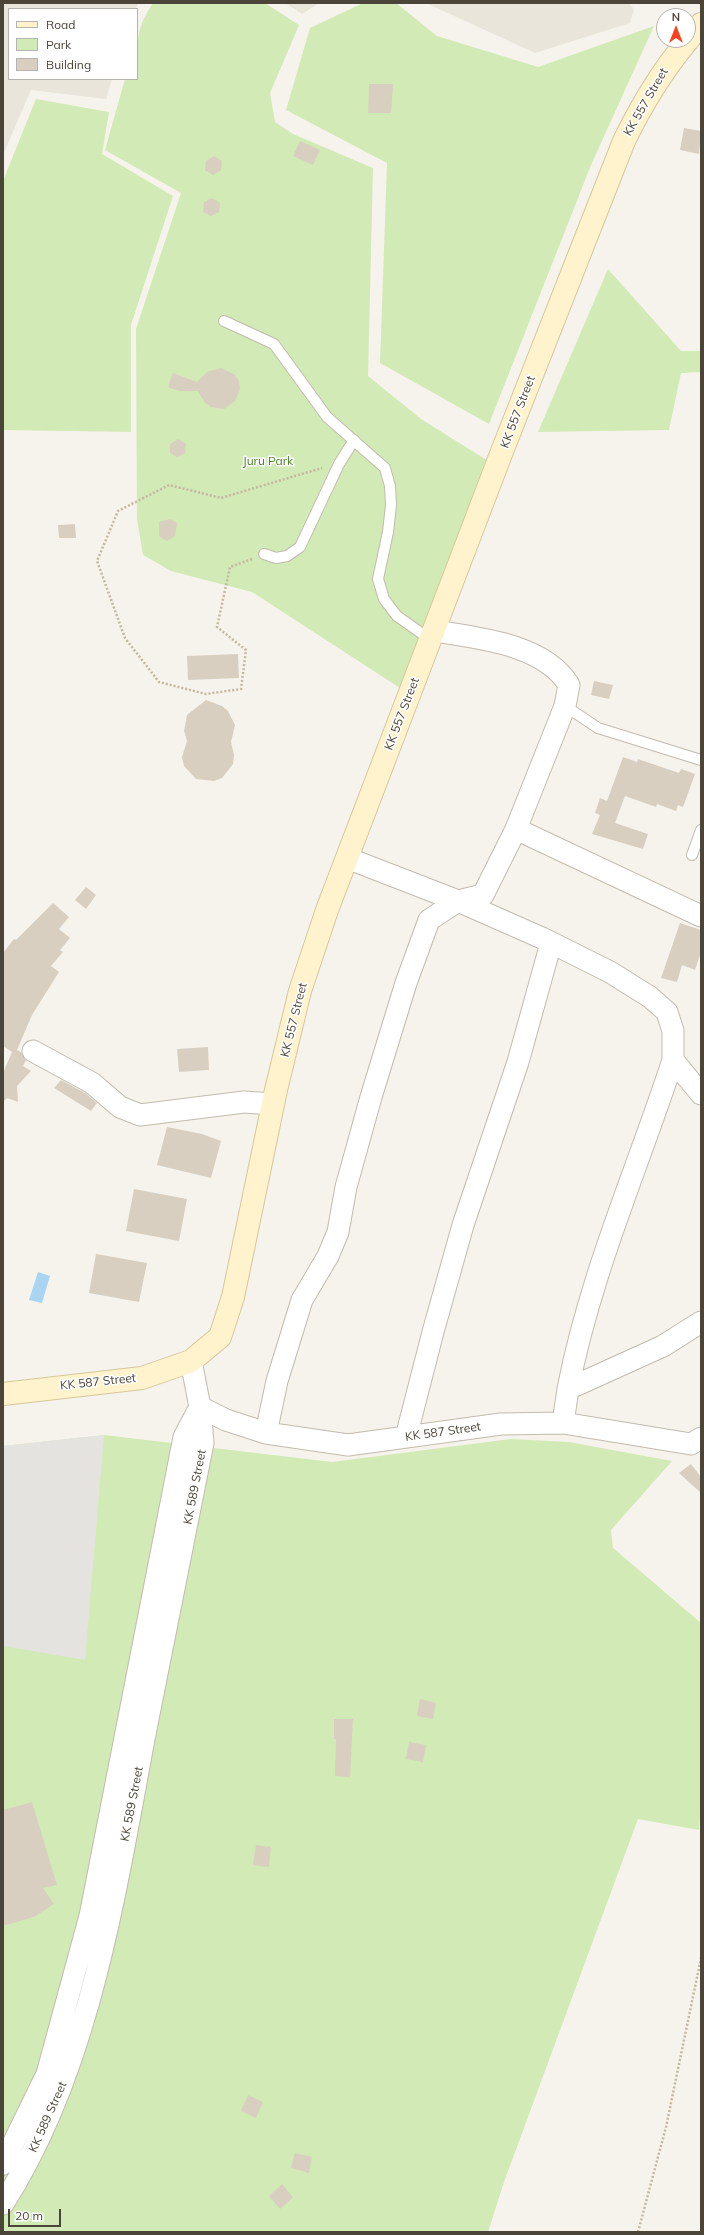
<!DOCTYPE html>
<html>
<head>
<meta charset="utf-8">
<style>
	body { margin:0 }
	#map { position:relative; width:704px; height:2235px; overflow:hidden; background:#f6f3ec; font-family:Mulish,sans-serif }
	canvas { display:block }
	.frame { position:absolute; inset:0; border:4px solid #4b4439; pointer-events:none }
	.legend { position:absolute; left:8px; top:8px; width:130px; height:72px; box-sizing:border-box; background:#fff; border:1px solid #b7b4b0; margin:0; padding:5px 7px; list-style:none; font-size:12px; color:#4b4439 }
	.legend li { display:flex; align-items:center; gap:8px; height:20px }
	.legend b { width:20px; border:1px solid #b7b4b0 }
	.north { position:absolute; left:656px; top:8px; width:40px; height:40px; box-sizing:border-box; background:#fff; border:1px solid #b7b4b0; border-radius:50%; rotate:0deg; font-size:11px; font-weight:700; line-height:16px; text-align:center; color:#4b4439 }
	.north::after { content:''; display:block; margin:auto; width:14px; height:18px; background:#fc3f1d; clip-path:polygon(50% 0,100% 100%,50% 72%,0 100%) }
	.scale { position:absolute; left:8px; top:2209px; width:53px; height:18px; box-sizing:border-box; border:2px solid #4b4439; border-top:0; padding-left:5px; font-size:12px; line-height:14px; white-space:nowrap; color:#4b4439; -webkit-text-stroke:3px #fff; paint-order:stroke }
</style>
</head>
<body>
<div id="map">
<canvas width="704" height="2235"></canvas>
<div class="frame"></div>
<ul class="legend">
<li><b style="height:5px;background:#fff3cd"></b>Road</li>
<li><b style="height:11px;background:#d2eab5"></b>Park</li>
<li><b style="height:11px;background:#d8cfc1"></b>Building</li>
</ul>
<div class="north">N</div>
<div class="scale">20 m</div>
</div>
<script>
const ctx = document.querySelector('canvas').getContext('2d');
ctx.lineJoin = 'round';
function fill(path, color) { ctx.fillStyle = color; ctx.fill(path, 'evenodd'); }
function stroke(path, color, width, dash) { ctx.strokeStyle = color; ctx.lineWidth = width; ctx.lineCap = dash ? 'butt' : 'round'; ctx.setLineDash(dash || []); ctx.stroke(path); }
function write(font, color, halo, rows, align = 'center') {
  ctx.font = font + ' Mulish,sans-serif'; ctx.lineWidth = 3; ctx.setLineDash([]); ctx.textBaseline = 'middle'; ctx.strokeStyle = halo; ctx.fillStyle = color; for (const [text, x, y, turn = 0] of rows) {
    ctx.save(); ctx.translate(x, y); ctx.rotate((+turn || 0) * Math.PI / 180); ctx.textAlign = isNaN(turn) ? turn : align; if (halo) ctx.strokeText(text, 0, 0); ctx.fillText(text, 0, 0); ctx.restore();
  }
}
const residential = new Path2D(`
	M3,3H138L135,9H9V79H112L106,99L31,90L3,155Z
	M285,3H319L302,14Z
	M426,3H628L634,9L630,23L535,53Z`);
const green = new Path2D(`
	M153,3H265L299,25L270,93L275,122L293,134L373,168L368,376L421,419L493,464L400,688L252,592L171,571L143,555L137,519L136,329L181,193L105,150L125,79H137C137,46 134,31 153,3Z
	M363,3H396L437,36L538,67L654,26L591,165L489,424L380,363L387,163L286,110L310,28Z
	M36,99L109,112L102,154L173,196L131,325V432L3,430V181Z
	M608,269L681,351H701V372L681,373L669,430L538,432Z
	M104,1435L332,1462L511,1439L569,1442L672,1461L611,1530L613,1548L701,1623V1795L699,1830L638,1819L504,2182L488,2232H3V1446Z`);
const parking = new Path2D(`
	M104,1435L85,1660L3,1646V1446Z`);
const water = new Path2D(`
	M38,1272L50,1276L42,1303L29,1300Z`);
const building = new Path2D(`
	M369,84H393L391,113H368Z
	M684,128L701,131L699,154L680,150Z
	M300,141L320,150L313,165L293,156Z
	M214,156L222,161L221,170L213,175L205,170L206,161Z
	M212,198L220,203L219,212L211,216L203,212L204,202Z
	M221,368L234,374L239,381L240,389L235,401L224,409L211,407L205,403L198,391H179L168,387L173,373L197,382L207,372Z
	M178,439L186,444L185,453L177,457L170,453V444Z
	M170,519L177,523L175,536L167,541L159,536V522Z
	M75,524L76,538H59L58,525Z
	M238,654L239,678L188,680L187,656Z
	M594,681L613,685L609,699L591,695Z
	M206,700L222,706L228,711L235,725L231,742L234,755L233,764L222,778L214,781L196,779L184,766L182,757L187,741L184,731L187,715Z
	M623,757L637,762L638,759L679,773L681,769L695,774L683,807L678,805L676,811L657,804L656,807L625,796L615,823L648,834L643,849L592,834L600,815L595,813L600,798L607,801Z
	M86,887L96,895L86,909L75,900Z
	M53,903L69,917L59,929L70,938L60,950L63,952L51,966L59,972L32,1015L17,1050L21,1052L26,1060L23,1066L31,1071L17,1086L18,1102L7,1098L3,1102V1073L12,1052L3,1046V953L14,939L16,940Z
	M680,923L701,930V952L695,970L682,965L677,982L661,978Z
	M208,1047L209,1070L179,1072L177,1049Z
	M61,1080L85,1093L97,1103L91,1111L54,1088Z
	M167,1127L202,1134L221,1141L211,1178L157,1165Z
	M134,1189L187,1199L179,1241L126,1231Z
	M96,1254L147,1263L139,1302L89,1293Z
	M691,1464L701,1477V1493L679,1473Z
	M420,1699L436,1703L433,1719L417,1716Z
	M334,1719H353L350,1777L335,1776L336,1739H334Z
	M409,1742L426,1745L423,1762L406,1759Z
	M32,1802L57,1885L43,1888L54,1904L34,1917L3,1926V1810Z
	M256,1845L271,1847L269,1867L253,1865Z
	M248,2095L263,2102L256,2118L241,2111Z
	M295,2153L312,2157L309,2173L291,2168Z
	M282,2184L293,2197L280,2209L269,2196Z`);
const path = new Path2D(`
	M252,559L230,567L217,627L246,650L241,689L206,694L159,682L125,638L97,561L118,511L169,485L221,498L322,468
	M638,2232L666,2127L701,1958`);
const lane = new Path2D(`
	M224,321L274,344L327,417L385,468L390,486L391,505L388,532L378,579L384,599L397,616L431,640
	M264,554L276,558L287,556L300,547L339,464L354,440
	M565,706L598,728L701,760
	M692,855L701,830`);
const street = new Path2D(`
	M516,829L701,916
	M347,858L458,901L483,895L516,829L565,706L569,685C544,644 478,638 434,631
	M33,1051L92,1083L120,1107L140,1115L244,1102L273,1104
	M568,1389C590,1275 637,1170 673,1060
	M200,1407L226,1420L266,1433L348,1445L501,1424L563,1423L691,1444L701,1438
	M563,1423L568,1389L663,1346L701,1322
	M266,1433L277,1381L302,1300L328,1256L338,1232L346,1187L371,1097L406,983L429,920L458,901L542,938L610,972L650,997L667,1012L673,1031V1060L701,1094
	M406,1437L433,1332L463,1225L518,1062L551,943
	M3,2164L47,2074L90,1916L184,1437L200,1407
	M3,2204C89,2070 115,1894 144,1739C163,1640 184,1542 203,1443L200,1407L191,1361`);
const secondary = new Path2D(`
	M688,40L701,24
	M3,1394L142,1378L191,1361L220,1337L233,1297L276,1090L300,991L327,910L501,454L624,141C642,104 662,71 688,40`);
const streetNames = [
	["KK 557 Street",646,102,-60],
	["KK 557 Street",518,412,-69],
	["KK 557 Street",402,714,-69],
	["KK 557 Street",294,1020,-76],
	["KK 587 Street",98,1382,-6],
	["KK 587 Street",443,1432,-8],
	["KK 589 Street",195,1487,-79],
	["KK 589 Street",132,1804,-79],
	["KK 589 Street",48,2117,-66]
];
const parkNames = [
	["Juru Park",268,461]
];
fill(residential, '#eae5da');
fill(green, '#d2eab5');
fill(parking, '#e5e3e0');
fill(water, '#a9d4f2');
fill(building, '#d8cfc1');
stroke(lane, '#c2bbae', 12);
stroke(street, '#c2bbae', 23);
stroke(secondary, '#d6c79b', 24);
stroke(path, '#c4b79f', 2.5, [2, 2]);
stroke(lane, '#fff', 10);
stroke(street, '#fff', 21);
stroke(secondary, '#fff3cd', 22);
write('12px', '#4b4439', '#fff', streetNames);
write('12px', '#4a7f2a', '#fff', parkNames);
</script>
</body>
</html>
